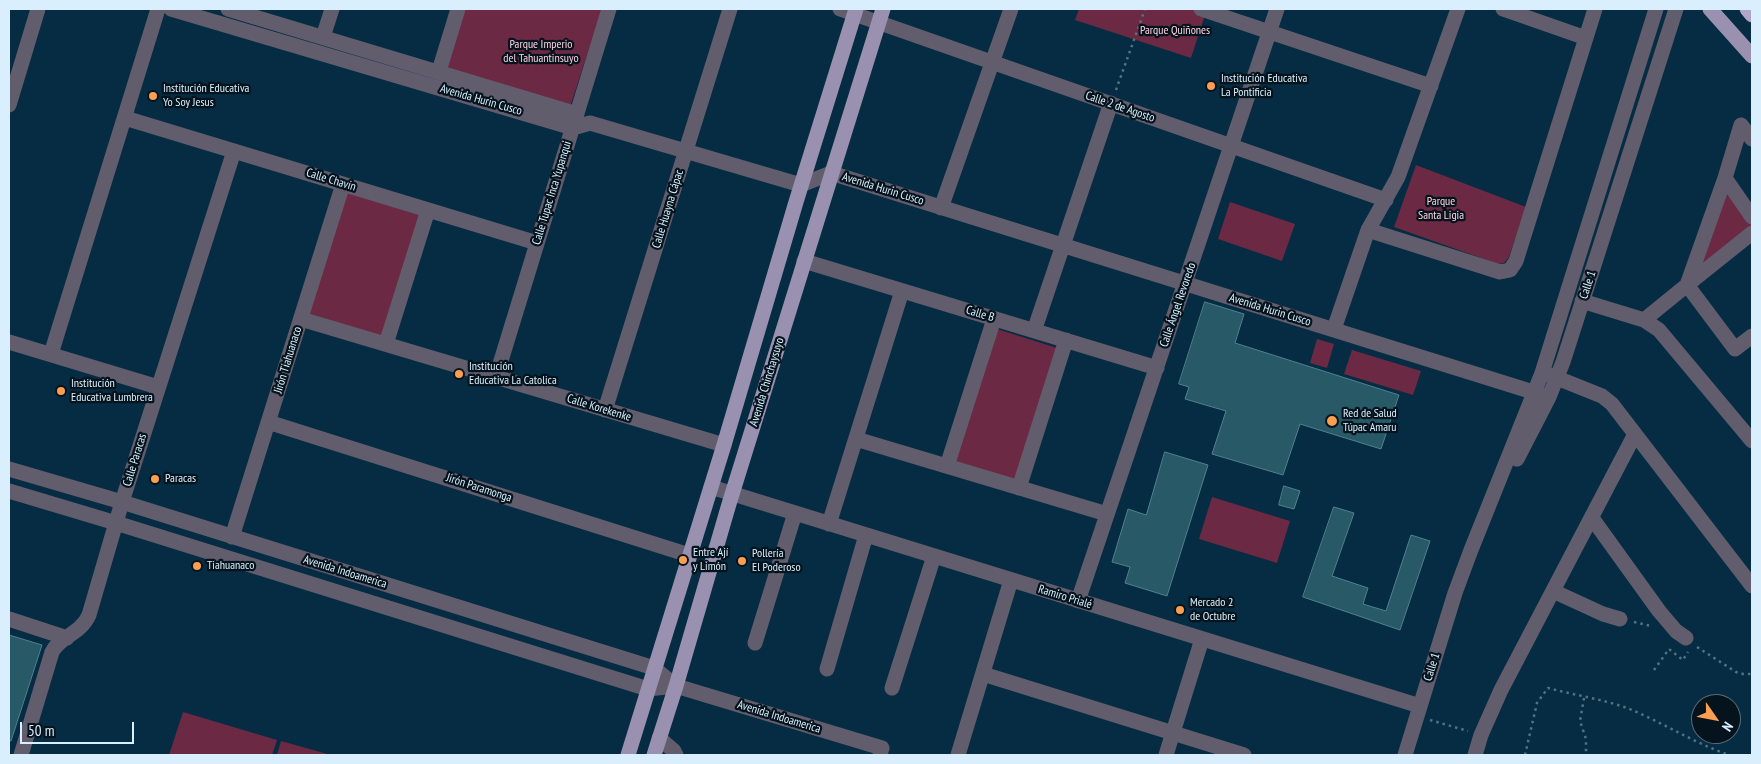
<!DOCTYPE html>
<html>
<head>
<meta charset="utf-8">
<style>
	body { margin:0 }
	#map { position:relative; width:1761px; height:764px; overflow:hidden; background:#052c42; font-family:"PT Sans Narrow",sans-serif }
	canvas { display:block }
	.frame { position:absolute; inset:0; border:10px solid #daeffd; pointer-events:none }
	.north { position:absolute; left:1691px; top:694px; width:50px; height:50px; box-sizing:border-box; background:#05131d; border:1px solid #5a6b77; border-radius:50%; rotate:123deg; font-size:14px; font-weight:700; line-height:20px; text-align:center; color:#daeffd }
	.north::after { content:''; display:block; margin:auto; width:18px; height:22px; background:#fb9e50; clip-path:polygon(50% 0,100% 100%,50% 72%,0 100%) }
	.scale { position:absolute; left:20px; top:722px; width:114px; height:22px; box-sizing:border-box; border:2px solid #daeffd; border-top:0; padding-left:6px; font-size:15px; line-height:18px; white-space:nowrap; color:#daeffd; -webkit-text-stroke:4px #05131d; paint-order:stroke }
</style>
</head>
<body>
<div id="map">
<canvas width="1761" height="764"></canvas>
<div class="frame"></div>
<div class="north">N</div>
<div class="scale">50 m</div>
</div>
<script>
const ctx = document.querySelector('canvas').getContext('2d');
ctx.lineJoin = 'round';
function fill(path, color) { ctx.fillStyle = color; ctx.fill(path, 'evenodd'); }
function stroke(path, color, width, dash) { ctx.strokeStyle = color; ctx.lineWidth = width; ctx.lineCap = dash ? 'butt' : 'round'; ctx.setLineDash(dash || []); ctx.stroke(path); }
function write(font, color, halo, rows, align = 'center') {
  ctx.font = font + ' "PT Sans Narrow",sans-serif'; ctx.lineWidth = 4.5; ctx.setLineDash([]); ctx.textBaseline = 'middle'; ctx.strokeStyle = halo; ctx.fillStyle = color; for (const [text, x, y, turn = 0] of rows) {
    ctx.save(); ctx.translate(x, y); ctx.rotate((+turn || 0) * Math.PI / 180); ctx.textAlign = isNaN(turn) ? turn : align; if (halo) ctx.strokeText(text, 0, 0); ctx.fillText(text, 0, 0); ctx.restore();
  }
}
const green = new Path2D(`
	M464,9H602L570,107L445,69Z
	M1079,9H1207L1191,58L1075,20Z
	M1416,165L1526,207L1509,257L1504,263L1498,264L1394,227Z
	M1729,189L1752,221V229L1696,272Z
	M345,192L423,216L385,338L307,313Z
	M1230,202L1295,224L1282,261L1218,239Z
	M997,329L1057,348L1016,480L955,461Z
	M1317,339L1334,344L1327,368L1310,363Z
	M1352,350L1421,371L1413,395L1344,374Z
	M1212,497L1290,521L1277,563L1199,539Z
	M183,712L277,740L272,755H169Z
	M281,741L331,755H277Z`);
const building = new Path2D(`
	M1205,302L1244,314L1235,343L1399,395L1381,449L1300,424L1283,475L1212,454L1226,411L1185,399L1189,387L1179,384Z
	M1165,452L1208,465L1167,596L1125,583L1130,567L1112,562L1128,509L1146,515Z
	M1284,486L1300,491L1294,509L1279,505Z
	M1334,507L1354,513L1332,576L1368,588L1363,604L1386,611L1411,535L1430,541L1400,630L1303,597Z
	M9,635L42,645L11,741H9Z`);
const path = new Path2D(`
	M1116,90L1145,9
	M1634,622L1651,626
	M1697,647L1736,672L1743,674H1752
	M1654,670L1669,649L1683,660L1688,652
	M1584,698L1580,721L1586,739V755
	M1430,720L1468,731
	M1525,755L1537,703L1548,688C1574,695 1602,699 1627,708C1662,722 1694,743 1729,755`);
const minor = new Path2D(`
	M171,9L573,128L590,123L801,185L831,173L1549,397
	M228,9L577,114
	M840,9L1386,200
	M1201,9L1431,86
	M1503,9L1586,38
	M323,37L332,9
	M439,71L458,9
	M9,105L38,9
	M125,118L537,243
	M1741,125L1752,139
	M1725,178L1752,217
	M941,208L1011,9
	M1368,230L1500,272L1510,270L1516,261L1595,9
	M1752,233L1687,285L1735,349L1752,336
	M804,261L1157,368
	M1582,301L1644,320L1659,330L1752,441
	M301,319L724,445
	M1644,320L1687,285L1725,178L1741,125
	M1334,329L1368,230L1398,177L1458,9
	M1034,331L1111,103
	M9,342L158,387
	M386,344L428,210
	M51,354L158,9
	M1547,374L1602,396L1612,404L1752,586
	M496,377L609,9
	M605,410L730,9
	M268,422L689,555
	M856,439L1107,514
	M1517,459L1549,397L1563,362L1676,9
	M947,466L994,319
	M9,469L122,502L654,668L676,686
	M711,487L1420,706
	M1019,488L1066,340
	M9,491L116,523L648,689L676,686L882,748L880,755
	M1592,518L1659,611L1676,631L1686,638
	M829,524L902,291
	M232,537L343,184
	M1553,591L1603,614L1620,619
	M1078,601L1277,9
	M9,619L67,638
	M755,643L795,513
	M827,669L866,535
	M983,674L1244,755
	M892,688L934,556
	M659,738L674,751L676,755
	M21,755L52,652C60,636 80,635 89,615L122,502L234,151
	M958,755L1011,580
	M1166,755L1202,639
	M1405,755L1455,593L1471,550L1542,373L1656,9
	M1475,755L1481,735L1501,690L1635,434`);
const major = new Path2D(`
	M1710,9L1752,56
	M628,755L724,445L796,202L856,9
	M654,755L676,686L729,504L883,9`);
const highway = new Path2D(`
	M1747,9L1752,15`);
const markers = [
	[1211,86,5,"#fb9e50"],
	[153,96,5,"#fb9e50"],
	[459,374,5,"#fb9e50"],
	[61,391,5,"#fb9e50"],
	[1332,421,6,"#fb9e50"],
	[155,479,5,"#fb9e50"],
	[683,560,5,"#fb9e50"],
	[742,561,5,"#fb9e50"],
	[197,566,5,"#fb9e50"],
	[1180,610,5,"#fb9e50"]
];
const parkNames = [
	["Parque Quiñones",1175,31],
	["Parque Imperio",541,45],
	["del Tahuantinsuyo",541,59],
	["Parque",1441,202],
	["Santa Ligia",1441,216]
];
const poiNames = [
	["Institución Educativa",1221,79],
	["La Pontificia",1221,93],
	["Institución Educativa",163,89],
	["Yo Soy Jesus",163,103],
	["Institución",469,367],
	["Educativa La Catolica",469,381],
	["Institución",71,384],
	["Educativa Lumbrera",71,398],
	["Red de Salud",1343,414],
	["Túpac Amaru",1343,428],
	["Paracas",165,479],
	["Entre Ají",693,553],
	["y Limón",693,567],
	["Pollería",752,554],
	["El Poderoso",752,568],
	["Tiahuanaco",207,566],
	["Mercado 2",1190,603],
	["de Octubre",1190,617]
];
const streetNames = [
	["Avenida Hurin Cusco",481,100,16],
	["Calle 2 de Agosto",1120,107,19],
	["Calle Chavín",331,180,17],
	["Avenida Hurin Cusco",883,189,17],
	["Calle Tupac Inca Yupanqui",552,193,-73],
	["Calle Huayna Cápac",668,209,-73],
	["Calle 1",1588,285,-72],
	["Calle Ángel Revoredo",1178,305,-71],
	["Avenida Hurin Cusco",1270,310,17],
	["Calle B",980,314,17],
	["Jirón Tiahuanaco",288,360,-73],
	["Avenida Chinchaysuyo",767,382,-73],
	["Calle Korekenke",599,408,17],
	["Calle Paracas",135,460,-73],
	["Jirón Paramonga",479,488,18],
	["Avenida Indoamerica",345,572,17],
	["Ramiro Prialé",1065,597,17],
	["Calle 1",1432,667,-73],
	["Avenida Indoamerica",779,717,17]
];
fill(green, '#6b2943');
fill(building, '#275967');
stroke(building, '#508190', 1);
stroke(path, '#517285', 2.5, [2.5, 4]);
stroke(minor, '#625d6d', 15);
stroke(major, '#9a91b1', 15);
stroke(highway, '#b1a5cc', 15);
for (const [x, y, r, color] of markers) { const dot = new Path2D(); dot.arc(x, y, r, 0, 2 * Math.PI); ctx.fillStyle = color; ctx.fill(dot); stroke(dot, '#05131d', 2); }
write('12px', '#ffd1df', '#05131d', parkNames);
write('12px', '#daeffd', '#05131d', poiNames, 'left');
write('12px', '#daeffd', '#05131d', streetNames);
</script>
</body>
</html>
